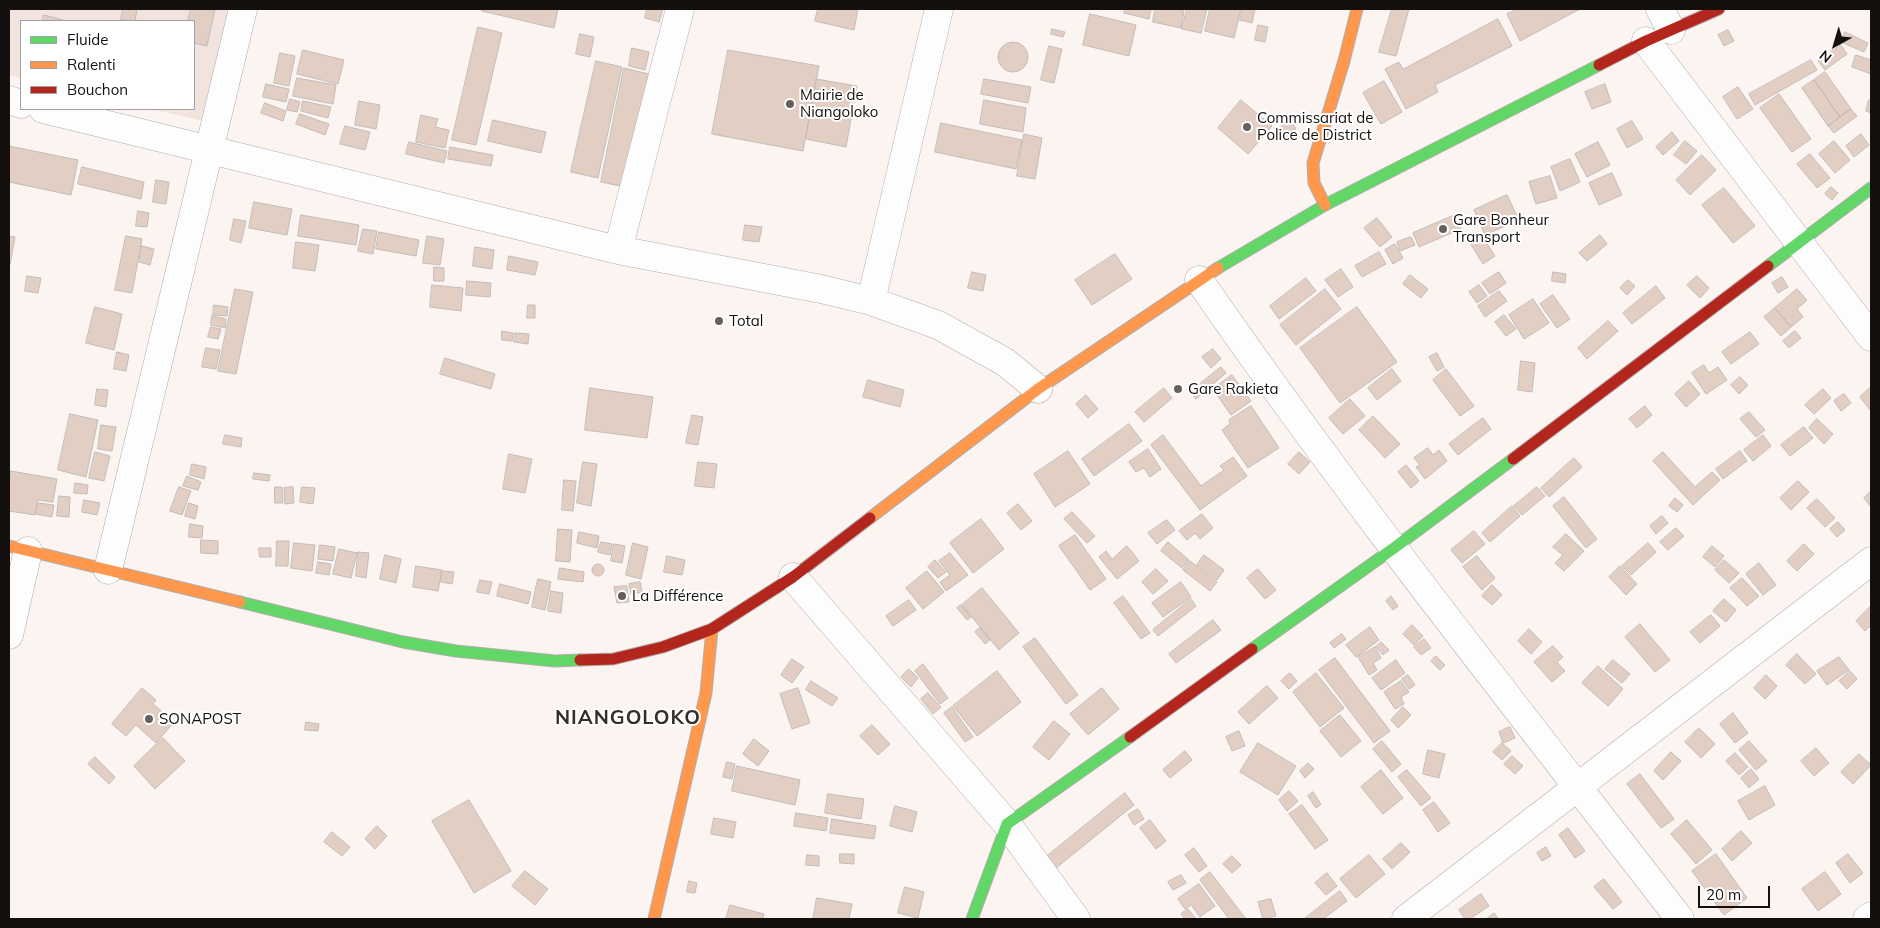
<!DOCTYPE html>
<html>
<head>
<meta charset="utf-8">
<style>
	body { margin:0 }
	#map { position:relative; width:1880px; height:928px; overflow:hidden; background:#fbf4f1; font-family:Mulish,sans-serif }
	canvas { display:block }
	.frame { position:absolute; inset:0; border:10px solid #14100e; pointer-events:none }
	.legend { position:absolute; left:20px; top:20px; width:175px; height:90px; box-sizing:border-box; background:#fff; border:1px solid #a19f9f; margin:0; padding:6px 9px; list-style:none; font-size:15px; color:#14100e }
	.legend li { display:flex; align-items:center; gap:10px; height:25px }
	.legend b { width:25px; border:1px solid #a19f9f }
	.north { position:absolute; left:1810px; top:20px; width:50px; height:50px; -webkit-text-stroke:4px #fff; paint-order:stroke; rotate:219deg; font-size:14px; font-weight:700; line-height:20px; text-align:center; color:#14100e }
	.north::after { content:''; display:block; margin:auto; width:18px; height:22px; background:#14100e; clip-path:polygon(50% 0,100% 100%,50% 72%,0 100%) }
	.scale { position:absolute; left:1698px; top:886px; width:72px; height:22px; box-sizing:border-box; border:2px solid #14100e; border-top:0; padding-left:6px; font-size:15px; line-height:18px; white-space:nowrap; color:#14100e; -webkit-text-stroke:4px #fff; paint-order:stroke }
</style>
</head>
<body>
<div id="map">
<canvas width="1880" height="928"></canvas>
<div class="frame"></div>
<ul class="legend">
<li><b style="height:6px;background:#63d668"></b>Fluide</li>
<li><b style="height:6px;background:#ff974d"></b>Ralenti</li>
<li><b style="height:6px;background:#b3261e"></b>Bouchon</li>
</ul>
<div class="north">N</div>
<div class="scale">20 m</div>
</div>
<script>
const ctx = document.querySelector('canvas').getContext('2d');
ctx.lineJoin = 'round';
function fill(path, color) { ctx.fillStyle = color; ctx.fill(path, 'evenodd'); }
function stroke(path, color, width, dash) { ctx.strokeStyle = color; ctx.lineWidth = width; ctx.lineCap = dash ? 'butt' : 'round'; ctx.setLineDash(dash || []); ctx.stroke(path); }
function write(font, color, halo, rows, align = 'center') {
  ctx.font = font + ' Mulish,sans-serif'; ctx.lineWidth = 4; ctx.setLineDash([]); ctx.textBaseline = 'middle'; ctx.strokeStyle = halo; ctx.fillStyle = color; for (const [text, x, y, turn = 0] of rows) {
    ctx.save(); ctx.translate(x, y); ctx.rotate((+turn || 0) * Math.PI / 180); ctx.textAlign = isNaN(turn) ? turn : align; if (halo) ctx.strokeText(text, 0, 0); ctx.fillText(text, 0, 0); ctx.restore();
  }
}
const built = new Path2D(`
	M9,9H240L213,123L151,109H194V21H21V78L9,75Z`);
const building = new Path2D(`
	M123,9H137L135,21L121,20Z
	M191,9H215L207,46L194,43V21H188Z
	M482,9H558L554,28L482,11Z
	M647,9H663L659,22L645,18Z
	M818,9H858L854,30L815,21Z
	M1125,9H1151L1149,19L1124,13Z
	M1155,9H1175L1184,11L1181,28L1153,22Z
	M1187,9H1207L1201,33L1182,29Z
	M1210,9H1241L1234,38L1205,31Z
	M1243,9H1255L1252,23L1240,20Z
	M1392,9H1409L1396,56L1379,52Z
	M1518,9H1580L1520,41L1507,14Z
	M1090,14L1136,25L1129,56L1083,45Z
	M44,15L66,21H43Z
	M1498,19L1512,46L1435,85L1438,92L1406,109L1385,69L1399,62L1403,69Z
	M1258,25L1268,27L1265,42L1255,40Z
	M478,27L502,33L476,145L452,140Z
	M1052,29L1065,32L1063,37L1051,34Z
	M1728,30L1734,41L1724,46L1718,35Z
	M1845,32L1868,43L1864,52L1841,42Z
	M580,34L594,37L590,57L576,54Z
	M998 57a15 15 0 1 1 30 0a15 15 0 1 1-30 0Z
	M1841,45L1847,54L1825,70L1818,61Z
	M1049,46L1062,49L1054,83L1041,80Z
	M632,48L649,52L645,70L629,66Z
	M303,50L344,60L338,84L297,74Z
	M728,50L819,66L803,151L712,134Z
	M280,53L295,56L289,86L274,83Z
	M1856,55L1871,60V74L1852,67Z
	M1811,60L1817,70L1755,105L1749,94Z
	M596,61L622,67L598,178L571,172Z
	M624,68L649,74L625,187L601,182Z
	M1825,72L1851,109L1840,117L1814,80Z
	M297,78L336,85L333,104L293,96Z
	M816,79L857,86L846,147L806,139Z
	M984,79L1031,87L1028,103L981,94Z
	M1814,80L1840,117L1828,126L1802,88Z
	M1384,81L1402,112L1381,124L1363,93Z
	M266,84L289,89L286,102L263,97Z
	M1605,84L1611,102L1592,109L1585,92Z
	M1738,87L1753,109L1737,119L1723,97Z
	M1779,94L1811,139L1792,152L1760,108Z
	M290,99L300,102L297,112L287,110Z
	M984,100L1026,108L1023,132L980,124Z
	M1241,100L1272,126L1248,154L1218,128Z
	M1869,100L1871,101V113L1866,111Z
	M303,101L331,107L328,118L301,111Z
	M359,101L380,105L376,129L355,125Z
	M265,103L286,111L283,121L261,113Z
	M1851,109L1857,116L1834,133L1828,126Z
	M300,114L329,124L325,135L296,124Z
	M421,115L438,119L435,127L449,130L445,148L416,142Z
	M493,120L546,132L541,153L488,141Z
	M1288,120L1296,128L1286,142L1276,132Z
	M1632,121L1643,139L1627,148L1617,129Z
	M941,123L1022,140L1016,169L935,152Z
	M345,126L370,132L365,150L340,144Z
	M1672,132L1679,141L1663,155L1656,147Z
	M1024,134L1042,138L1035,179L1017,176Z
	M1861,134L1869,145L1854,157L1846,146Z
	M1685,141L1697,151L1686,164L1674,155Z
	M1834,141L1850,160L1835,173L1819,154Z
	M409,142L447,151L444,163L406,154Z
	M1598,142L1610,165L1587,177L1575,154Z
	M9,146L78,160L71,195L9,182Z
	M450,147L493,155L491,166L448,159Z
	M1810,154L1830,178L1817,188L1797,164Z
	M1702,155L1716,170L1690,195L1676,180Z
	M1570,159L1580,182L1560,191L1551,167Z
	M82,167L144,182L141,199L78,184Z
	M1612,173L1622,195L1599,205L1589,183Z
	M1550,176L1557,198L1536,204L1529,182Z
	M156,180L169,182L166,204L153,202Z
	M1831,187L1838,193L1832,200L1825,194Z
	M1724,188L1755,226L1733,243L1702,205Z
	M1507,195L1519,220L1485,235L1474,210Z
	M254,202L292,209L287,235L249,228Z
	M138,211L149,213L147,227L136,226Z
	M301,215L359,225L356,245L298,236Z
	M1455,215L1461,229L1419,247L1413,233Z
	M1377,218L1392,237L1380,247L1364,228Z
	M234,219L246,221L241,243L230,240Z
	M745,225L762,227L759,242L743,240Z
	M363,229L377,231L373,254L358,251Z
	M379,232L419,240L416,256L376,249Z
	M1600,235L1607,244L1587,261L1579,253Z
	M9,236L15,237L10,265L9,264Z
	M126,236L142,239L132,293L115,290Z
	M427,236L444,239L440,265L423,263Z
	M1482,236L1495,256L1483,264L1470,243Z
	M1411,237L1415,245L1400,251L1397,242Z
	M296,242L319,245L315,271L293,268Z
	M1395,244L1403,258L1393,264L1385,250Z
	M142,246L154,249L150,265L139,262Z
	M475,247L494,250L492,269L473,266Z
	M1379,252L1386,264L1362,277L1355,266Z
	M1115,254L1132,279L1092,305L1075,280Z
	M509,256L538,262L535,275L507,270Z
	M434,267L444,268V281H434Z
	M1341,269L1353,287L1338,297L1325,280Z
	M972,272L986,275L983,291L968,288Z
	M1499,272L1506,283L1490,294L1482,283Z
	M1553,272L1566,274L1565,283L1552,281Z
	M1410,275L1428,289L1421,298L1403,284Z
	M27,276L41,278L38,293L25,291Z
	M1697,276L1709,288L1700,298L1687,285Z
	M1782,277L1788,287L1778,293L1772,283Z
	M1306,278L1316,291L1279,319L1270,306Z
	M1628,280L1635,286L1627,295L1620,288Z
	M467,281L491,283L490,297L466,295Z
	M432,285L463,288L461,311L430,307Z
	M1479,285L1487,296L1477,303L1469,292Z
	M1656,286L1665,298L1632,324L1623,313Z
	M235,289L253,292L236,374L218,371Z
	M1325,289L1341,309L1296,345L1280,325Z
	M1797,289L1807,300L1797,309L1803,317L1791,327L1775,308Z
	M1499,291L1507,301L1485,317L1478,306Z
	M1553,295L1570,319L1557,328L1540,304Z
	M1533,299L1549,323L1524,339L1509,315Z
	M214,305L228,307L227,316L213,315Z
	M528,305H535V318H527Z
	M95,307L122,314L114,350L86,343Z
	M1357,307L1397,362L1340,403L1300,348Z
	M1775,308L1791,327L1781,336L1764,317Z
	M1504,315L1516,329L1506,336L1495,322Z
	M212,316L226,319L225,328L211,325Z
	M1608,321L1618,331L1587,359L1578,348Z
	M211,327L221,329L218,339L208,337Z
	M502,331L513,333L512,341L502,340Z
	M1795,331L1801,338L1789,348L1783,341Z
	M1750,332L1759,344L1731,364L1722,352Z
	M515,333L529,334L528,344L514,342Z
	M206,348L220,350L216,369L202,367Z
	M1213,349L1221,359L1211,368L1202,357Z
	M117,352L129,355L126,371L114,369Z
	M1437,353L1444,367L1437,371L1429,357Z
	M445,358L495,374L491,389L440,374Z
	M1521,361L1535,363L1532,392L1518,390Z
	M1704,365L1709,373L1718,367L1727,380L1706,394L1692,373Z
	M1221,367L1226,373L1196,399L1190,392Z
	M1392,369L1401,381L1377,400L1368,388Z
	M1446,369L1474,406L1460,416L1433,380Z
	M1232,375L1251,401L1231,415L1213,389Z
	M1740,377L1748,385L1739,394L1731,385Z
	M868,380L904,390L900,407L863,397Z
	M1689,381L1700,394L1686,407L1675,394Z
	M1871,387V411L1860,397Z
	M590,388L653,397L647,438L585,430Z
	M1164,388L1172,398L1144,422L1135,412Z
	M97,389L108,390L106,407L95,405Z
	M1823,389L1831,398L1814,414L1805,405Z
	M1844,394L1851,403L1841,411L1834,401Z
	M1086,395L1098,409L1088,418L1076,404Z
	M1350,399L1365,416L1343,434L1329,418Z
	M1251,406L1279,448L1248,468L1222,430L1230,424L1229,420Z
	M1645,406L1652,415L1637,428L1629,419Z
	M1749,412L1765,430L1756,437L1740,419Z
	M70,414L98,420L86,477L58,470Z
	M692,415L703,417L698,445L686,443Z
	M1373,416L1400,444L1385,458L1359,430Z
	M1483,418L1491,429L1458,455L1449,444Z
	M1817,419L1833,434L1824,444L1809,428Z
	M1129,424L1142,441L1094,476L1082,459Z
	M101,425L116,427L112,451L98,449Z
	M1804,427L1813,438L1790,456L1781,445Z
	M225,435L242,438L241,447L223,444Z
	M1163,435L1201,486L1224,470L1220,466L1233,457L1247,476L1200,510L1151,445Z
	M1763,435L1771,446L1753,461L1744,450Z
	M1428,448L1433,455L1439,450L1447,461L1425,479L1416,467L1420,465L1414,458Z
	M1148,449L1161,469L1150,477L1144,468L1136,472L1129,462Z
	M1068,451L1090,484L1055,507L1034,474Z
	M1740,451L1747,461L1723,479L1716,469Z
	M95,452L110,456L104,481L89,478Z
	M1299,452L1310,462L1299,474L1288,464Z
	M1663,452L1695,487L1712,472L1720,480L1693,505L1653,461Z
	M509,454L532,459L525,493L503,489Z
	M1574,458L1582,467L1549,497L1541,488Z
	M583,462L597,464L591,506L577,503Z
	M698,462L717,464L714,488L695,486Z
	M192,464L206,467L204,479L190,475Z
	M1406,465L1419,481L1411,488L1398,472Z
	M11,471L57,479L53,502L38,500L35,515L9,511V486Z
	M254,473L270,475L269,481L253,479Z
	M187,476L201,482L198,490L183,486Z
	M564,480L576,481L573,511L562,510Z
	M1798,481L1809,492L1791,510L1780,498Z
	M75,483L88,485L87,494L74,493Z
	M179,487L191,491L182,515L170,511Z
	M275,487H282L283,503H275Z
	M293,487L294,503L285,504L284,488Z
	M302,487L315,488L313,504L300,502Z
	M1537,487L1545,496L1522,515L1514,506Z
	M1871,491V507L1864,498Z
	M59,496L70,497L69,517L57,516Z
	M1564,497L1597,539L1586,548L1553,506Z
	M1675,498L1683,505L1677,512L1669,506Z
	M1817,499L1835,518L1825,527L1807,508Z
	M84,500L100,503L97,515L82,512Z
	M38,503L54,505L52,517L36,514Z
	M189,503L198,506L195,519L185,516Z
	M1018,504L1032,521L1021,530L1007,513Z
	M1512,506L1520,516L1490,542L1482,533Z
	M1072,512L1095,536L1087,543L1064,519Z
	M1202,514L1213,528L1200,539L1195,533L1187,540L1179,531Z
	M1662,516L1668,523L1656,534L1650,526Z
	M981,519L1004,549L973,573L950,543Z
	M1167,520L1175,530L1157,544L1148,533Z
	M1838,522L1845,530L1837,537L1830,529Z
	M190,524L203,526L202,538L189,537Z
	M1676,528L1684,536L1668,550L1660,542Z
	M558,529L572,530L570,562L556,561Z
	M1474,531L1485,544L1462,563L1451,550Z
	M579,532L599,536L597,548L577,543Z
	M1566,534L1584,551L1564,571L1555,563L1563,555L1553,547Z
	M1075,535L1106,579L1090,590L1059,546Z
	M201,540L218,541V554L201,553Z
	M277,541H289L288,566H276Z
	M601,542L612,544L610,555L598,552Z
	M1168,542L1189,560L1182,568L1161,551Z
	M294,543L315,545L312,571L291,568Z
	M633,543L648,547L641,579L626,575Z
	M1648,543L1656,552L1631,575L1622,566Z
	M614,544L625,546L622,563L611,561Z
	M1804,544L1814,554L1797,571L1787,561Z
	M320,545L335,547L333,561L318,559Z
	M1127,546L1139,561L1117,579L1099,557L1106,551L1112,559Z
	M1712,546L1724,556L1715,567L1703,557Z
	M259,548H271V557H260Z
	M339,549L357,553L351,578L333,574Z
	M358,552L369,553L366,578L356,576Z
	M950,553L968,575L946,591L940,582L950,575L939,561Z
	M385,555L401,559L396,583L380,579Z
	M1204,555L1224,570L1217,580L1197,565Z
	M667,556L685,560L682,575L664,572Z
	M1477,556L1495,578L1482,590L1463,567Z
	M935,560L946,572L938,578L928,567Z
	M1724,560L1739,573L1729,583L1715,570Z
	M1190,561L1217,582L1210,591L1183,570Z
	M318,562L331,564L329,575L316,573Z
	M1759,563L1776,585L1763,595L1746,574Z
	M592 570a6 6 0 1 1 12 0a6 6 0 1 1-12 0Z
	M416,566L442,570L438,591L413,587Z
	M1620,566L1637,584L1626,595L1609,577Z
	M560,568L584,572L583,582L558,579Z
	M1156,569L1168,581L1153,594L1142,582Z
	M1258,569L1276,590L1265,599L1247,578Z
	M442,571L454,572L452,584L441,582Z
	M927,571L944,592L923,609L906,588Z
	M1742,578L1759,596L1747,606L1730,588Z
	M538,579L551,582L545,610L532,607Z
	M480,580L492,582L489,594L477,592Z
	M640,582L642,592L631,594L629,584Z
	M1181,582L1191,597L1163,617L1152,603Z
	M500,584L531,592L528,604L497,596Z
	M1492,585L1502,595L1492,605L1482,596Z
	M627,586L629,602L617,603L614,587Z
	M982,588L1019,633L999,650L962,605Z
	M551,591L563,593L561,613L548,611Z
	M1123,596L1150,633L1141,639L1114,603Z
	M1391,596L1398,606L1393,610L1386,601Z
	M1191,599L1196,606L1158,636L1153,630Z
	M1724,599L1736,610L1726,622L1713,611Z
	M909,600L916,610L893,626L886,616Z
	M961,605L971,617L967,620L957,608Z
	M1871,606V625L1865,631L1856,621Z
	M1711,615L1720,626L1700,643L1690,632Z
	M1213,620L1221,630L1176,663L1169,654Z
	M1640,624L1670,660L1655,672L1625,637Z
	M1412,625L1423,636L1414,645L1403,634Z
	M1370,627L1379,640L1356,657L1346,645Z
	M980,628L990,640L985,644L975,632Z
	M1529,629L1542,642L1531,654L1518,641Z
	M1342,634L1346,639L1334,648L1330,643Z
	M1035,638L1078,695L1066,704L1023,647Z
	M1424,639L1431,648L1421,655L1414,647Z
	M1381,642L1389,650L1383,655L1376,647Z
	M1553,646L1563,657L1557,662L1565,671L1552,682L1534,662Z
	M1375,647L1381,658L1373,663L1377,670L1369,675L1358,657Z
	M1797,654L1816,674L1805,684L1786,665Z
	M1436,656L1445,665L1440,670L1431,661Z
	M1839,657L1849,670L1827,685L1817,671Z
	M1335,658L1390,731L1374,743L1319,670Z
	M792,659L804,667L792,683L781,675Z
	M1396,660L1405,673L1381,690L1372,678Z
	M1613,660L1630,674L1622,683L1605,669Z
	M923,664L948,698L940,704L915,671Z
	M1598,666L1623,689L1608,706L1582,683Z
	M909,669L918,678L911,687L901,677Z
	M997,671L1021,702L977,736L953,706Z
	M1850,671L1857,679L1847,689L1839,681Z
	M1290,673L1297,681L1289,689L1281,681Z
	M1316,673L1344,708L1320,727L1293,692Z
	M1408,675L1415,685L1409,689L1402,679Z
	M1766,675L1777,686L1765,699L1754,688Z
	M811,681L838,698L832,706L806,690Z
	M1401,681L1409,692L1401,697L1404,704L1395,709L1384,692Z
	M1267,686L1278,698L1249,724L1238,712Z
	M142,688L156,700L153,704L174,722L156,743L136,725L126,736L112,724Z
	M798,688L810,723L792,729L780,694Z
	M1102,688L1119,709L1088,735L1070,714Z
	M928,693L941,707L933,714L921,699Z
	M952,707L973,737L965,742L944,713Z
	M1403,707L1411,715L1398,728L1391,720Z
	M1733,713L1748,733L1735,743L1720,724Z
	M1340,715L1361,741L1341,757L1320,731Z
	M1054,721L1070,734L1049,760L1033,747Z
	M306,722L319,724L318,731L305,730Z
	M872,725L890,744L878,755L860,736Z
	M1510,727L1515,738L1503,743L1499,732Z
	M1699,728L1715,744L1701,758L1685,742Z
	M1239,731L1245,746L1232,751L1226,737Z
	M163,738L185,761L155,789L134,766Z
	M754,739L769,751L758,766L743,754Z
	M1382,741L1401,764L1392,772L1373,749Z
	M1749,741L1767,761L1756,770L1739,750Z
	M1258,743L1296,766L1278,795L1240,772Z
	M1502,743L1511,751L1502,760L1493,752Z
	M1816,748L1829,763L1814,776L1801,761Z
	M1428,750L1445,754L1439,778L1423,774Z
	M1185,751L1192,760L1170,778L1163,770Z
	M1671,752L1681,761L1663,780L1654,771Z
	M1735,753L1748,767L1739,775L1726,761Z
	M1859,754L1871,765L1853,784L1841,772Z
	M1512,756L1523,766L1515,774L1504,764Z
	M95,757L115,777L109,784L88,764Z
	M727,762L735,764L732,779L723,777Z
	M1308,763L1314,769L1305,778L1300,771Z
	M737,766L800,780L795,805L732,791Z
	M1751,769L1759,779L1749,788L1741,778Z
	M1381,770L1403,798L1383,814L1361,787Z
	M1407,770L1431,798L1421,806L1398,777Z
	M1640,774L1674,819L1661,828L1627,784Z
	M1765,786L1775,805L1749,820L1738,801Z
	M1289,791L1298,801L1287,811L1279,800Z
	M1313,792L1321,804L1316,808L1308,796Z
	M1125,793L1134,805L1056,868L1046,857Z
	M828,794L864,799L861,819L825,813Z
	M469,800L511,871L474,893L432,821Z
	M1434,802L1450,823L1438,832L1423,810Z
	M1302,805L1328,840L1315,849L1289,814Z
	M895,806L917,812L912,832L890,826Z
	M1138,809L1144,819L1134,825L1128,815Z
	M796,813L828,818L826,831L794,826Z
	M714,818L736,822L733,838L711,834Z
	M832,819L876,826L874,839L830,833Z
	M1150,820L1166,841L1156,849L1140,828Z
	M1687,820L1712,850L1696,864L1671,834Z
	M377,826L387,836L375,849L365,839Z
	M1568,828L1585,851L1575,858L1559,835Z
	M1741,831L1752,843L1732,861L1722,849Z
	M332,832L350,847L342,856L324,842Z
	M1401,843L1410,852L1392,869L1383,859Z
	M1546,847L1551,856L1542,861L1537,853Z
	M1194,848L1207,866L1199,872L1185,855Z
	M840,854H854V864L840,863Z
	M1716,854L1747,898L1724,915L1692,871Z
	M1848,854L1863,873L1850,883L1836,863Z
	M807,855L819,856V866L806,865Z
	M1369,855L1385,874L1356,898L1340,879Z
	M1232,856L1241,865L1232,873L1223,864Z
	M525,871L548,889L535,905L512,886Z
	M1210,872L1246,919H1229L1200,880Z
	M1825,872L1841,894L1818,911L1802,889Z
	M1327,873L1337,886L1326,895L1315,883Z
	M1181,875L1186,883L1173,890L1168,882Z
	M1604,879L1622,902L1613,909L1594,887Z
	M689,881L697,883L695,893L687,892Z
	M1199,884L1215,906L1200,917L1191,905L1185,909L1178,899Z
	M905,887L924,892L918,918L898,913Z
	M1340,891L1347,901L1323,919H1304Z
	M1481,894L1489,906L1470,919H1465L1459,910Z
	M817,898L852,904L849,919H813Z
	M1271,899L1276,916L1263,919L1258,902Z
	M730,905L764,914L763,919H726Z
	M1188,909L1196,919H1185L1181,914Z
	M1494,913L1499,919H1487Z`);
const street = new Path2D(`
	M1660,9L1671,30
	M1646,41L1871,337
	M9,100L21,104
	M43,109L618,250L821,289L871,301L938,325L1005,362L1038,389
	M618,250L680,9
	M1199,280C1350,499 1517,708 1680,919
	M871,301L939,9
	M108,570L243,9
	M793,577L1007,824L1076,919
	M9,635L28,551
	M1406,919L1871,561
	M1867,919L1871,916`);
const fast = new Path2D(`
	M1768,266L1871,188
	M1218,268L1325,205L1599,65
	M240,602L403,642L456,651L555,661L580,660
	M1252,649L1394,548L1513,459
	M972,919L1007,824L1130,737`);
const slow = new Path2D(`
	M1325,205L1314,183L1313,163L1344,61L1357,9
	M870,518L1038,389L1218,268
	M9,546L240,602
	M654,919L706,693L712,629`);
const jam = new Path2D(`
	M1599,65L1646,41L1719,9
	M1513,459L1768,266
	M580,660L613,659L663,647L712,629L793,577L870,518
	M1130,737L1252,649`);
const markers = [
	[790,104,5,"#65605d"],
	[1247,127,5,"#65605d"],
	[1443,229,5,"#65605d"],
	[719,321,5,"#65605d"],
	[1178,389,5,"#65605d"],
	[622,596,5,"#65605d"],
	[149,719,5,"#65605d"]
];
const poiNames = [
	["Mairie de",800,95],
	["Niangoloko",800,112],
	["Commissariat de",1257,118],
	["Police de District",1257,135],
	["Gare Bonheur",1453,220],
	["Transport",1453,237],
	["Total",729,321],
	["Gare Rakieta",1188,389],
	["La Différence",632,596],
	["SONAPOST",159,719]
];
const districtNames = [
	["NIANGOLOKO",628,718]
];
fill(built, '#f1e3dd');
fill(building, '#e3cec4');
stroke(building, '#c1bcba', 1);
stroke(street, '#b3aeac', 29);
stroke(fast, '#b3aeac', 13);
stroke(slow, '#b3aeac', 13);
stroke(jam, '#b3aeac', 13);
stroke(street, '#fefdfd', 28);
stroke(fast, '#63d668', 11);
stroke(slow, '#ff974d', 11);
stroke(jam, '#b3261e', 11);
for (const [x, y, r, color] of markers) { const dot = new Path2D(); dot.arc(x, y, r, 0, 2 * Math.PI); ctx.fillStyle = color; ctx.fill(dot); stroke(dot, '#fff', 2); }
write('15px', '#14100e', '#fff', poiNames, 'left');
ctx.letterSpacing = '1px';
write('bold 20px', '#372e2a', '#fff', districtNames);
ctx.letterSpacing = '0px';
</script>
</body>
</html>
